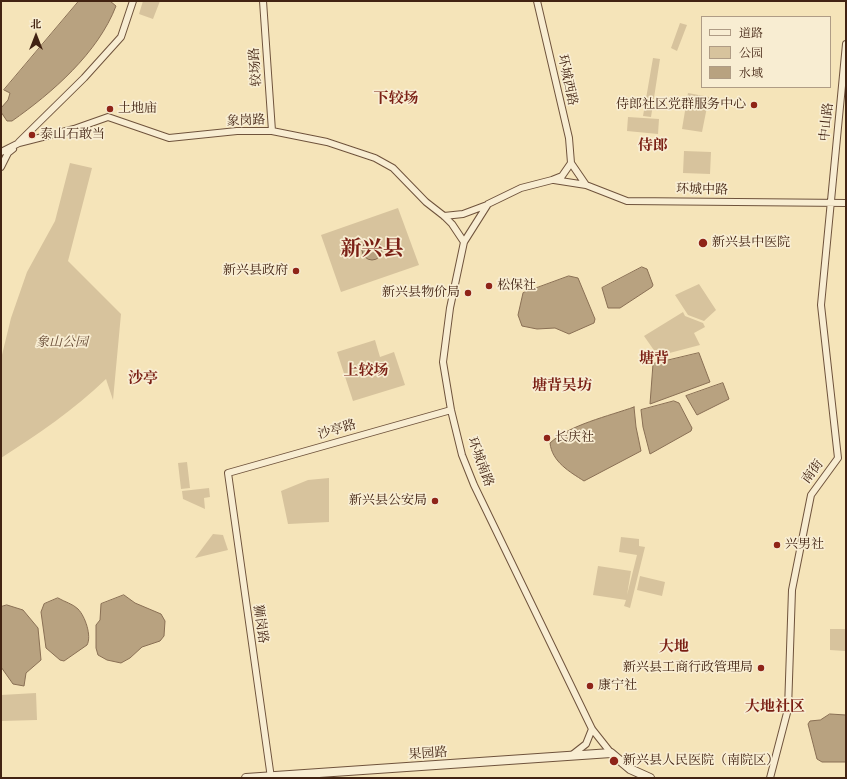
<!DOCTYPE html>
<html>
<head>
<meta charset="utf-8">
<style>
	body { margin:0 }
	#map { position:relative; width:847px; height:779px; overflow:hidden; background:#f5e4b9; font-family:"Gentium Book Plus","Noto Serif SC",serif }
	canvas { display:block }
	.frame { position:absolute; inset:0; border:2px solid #422312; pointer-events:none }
	.legend { position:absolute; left:701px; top:16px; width:130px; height:72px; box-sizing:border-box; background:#f8edd2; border:1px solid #af9c85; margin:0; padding:5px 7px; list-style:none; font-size:12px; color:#422312 }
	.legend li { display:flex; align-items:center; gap:8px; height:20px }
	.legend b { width:20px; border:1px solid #af9c85 }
	.north { position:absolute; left:16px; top:16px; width:40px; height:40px; -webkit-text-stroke:3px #f8edd2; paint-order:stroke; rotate:0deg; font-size:11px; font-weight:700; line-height:16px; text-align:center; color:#422312 }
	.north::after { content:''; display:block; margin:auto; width:14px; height:18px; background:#422312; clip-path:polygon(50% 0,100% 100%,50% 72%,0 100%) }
</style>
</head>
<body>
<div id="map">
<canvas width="847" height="779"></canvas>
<div class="frame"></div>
<ul class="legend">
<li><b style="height:5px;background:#f8edd2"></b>道路</li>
<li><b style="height:11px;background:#d7c39d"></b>公园</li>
<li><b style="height:11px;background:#b8a280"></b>水域</li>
</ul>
<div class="north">北</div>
</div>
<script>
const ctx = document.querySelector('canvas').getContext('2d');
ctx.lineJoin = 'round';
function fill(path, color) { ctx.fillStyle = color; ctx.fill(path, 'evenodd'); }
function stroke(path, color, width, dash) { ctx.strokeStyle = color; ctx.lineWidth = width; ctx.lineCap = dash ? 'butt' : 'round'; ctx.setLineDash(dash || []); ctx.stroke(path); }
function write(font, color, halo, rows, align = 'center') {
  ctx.font = font + ' "Gentium Book Plus","Noto Serif SC",serif'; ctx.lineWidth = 3.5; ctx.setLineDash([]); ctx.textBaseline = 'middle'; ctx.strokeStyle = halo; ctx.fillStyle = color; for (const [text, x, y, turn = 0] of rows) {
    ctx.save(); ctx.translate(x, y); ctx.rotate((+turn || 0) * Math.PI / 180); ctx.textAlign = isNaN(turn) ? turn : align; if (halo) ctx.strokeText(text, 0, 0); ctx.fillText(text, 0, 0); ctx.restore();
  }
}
const green = new Path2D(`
	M143,1H160L153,19L139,14Z
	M680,23L687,25L677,51L671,48Z
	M653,58L660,59L651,117L643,116Z
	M688,93L709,97L702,132L682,129Z
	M628,117L659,119L658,134L627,131Z
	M684,151L711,152L710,174L683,173Z
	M70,163L92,168L68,261L121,314L113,400L106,379C74,410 38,434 1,458V359L11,318L27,272L55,221Z
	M398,208L419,265L341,292L321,235Z
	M699,284L716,310L704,321L688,315L675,295Z
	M683,312L685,316L703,323L705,327L694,333L700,345L658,356L644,336Z
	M375,340L380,357L394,352L405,385L353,401L337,352Z
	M187,462L190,488L181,489L178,463Z
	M329,478V522L288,524L281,491L308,480Z
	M209,488L210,497L204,498L205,509L183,499L182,491Z
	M213,534L223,535L228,550L195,558Z
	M621,537L639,539V546L645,547L630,608L624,606L626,600L593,595L598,566L631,571L627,595L637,555L619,552Z
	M640,576L665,582L662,596L637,590Z
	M830,629H845V651L830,650Z
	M36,693L37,720L1,721V695Z`);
const water = new Path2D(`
	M79,1H110L116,6C98,53 52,93 12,121H7L1,112V108L8,100L10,93L4,90Z
	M362 250a10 10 0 1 1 20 0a10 10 0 1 1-20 0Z
	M642,267L647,269L653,285L652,287L620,308H608L602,288Z
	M569,276L578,278L595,319L594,323L569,334L555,328L537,329L522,326L518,315L523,293Z
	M699,353L710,382L650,404L653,364Z
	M723,383L729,399L697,415L686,396Z
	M674,401L679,403L692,428L691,431L650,454L643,427L641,410Z
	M634,407L636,427L641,451L584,481C570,472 552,462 550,443C569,425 609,416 634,407Z
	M124,595L135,603L161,614L165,621L164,636L160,641L142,647L130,658L121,663L107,660L98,655L96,648V625L100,620L101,604Z
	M58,598C65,602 73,604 78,609C85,616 92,636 87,645L64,661L60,660L46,648L41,612L44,604Z
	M7,605L23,610L38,628L41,660L26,673L24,686L13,684L1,667V607Z
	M830,714L846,715V762H822L817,759L808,724L810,721L820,720Z`);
const minor = new Path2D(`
	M263,1L272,131
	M537,1L569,138L571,163L586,185L627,201L846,203
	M19,142L84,78L121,37L133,1
	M1,152L19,143L74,129L108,117L169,138L237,131H272L327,142L375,158L393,168L426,202L444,216L452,224L464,242
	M571,163L562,176L552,180L521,188L488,204L464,242L450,308L443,362L451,410L462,455L474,485L592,729L611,753
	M1,167L8,153L13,149
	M554,180L586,185
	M444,216L463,214L487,205
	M572,755L586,744L592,729
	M271,778L228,473L451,410
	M770,778L788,709L792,590L811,495L838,458L821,305L846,44`);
const tertiary = new Path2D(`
	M246,778L611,753L630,769L650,778`);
const markers = [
	[754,105,4,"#8f2418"],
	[110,109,4,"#8f2418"],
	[32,135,4,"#8f2418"],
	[703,243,5,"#8f2418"],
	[296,271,4,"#8f2418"],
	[489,286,4,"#8f2418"],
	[468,293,4,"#8f2418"],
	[547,438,4,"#8f2418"],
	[435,501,4,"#8f2418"],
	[777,545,4,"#8f2418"],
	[761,668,4,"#8f2418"],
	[590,686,4,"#8f2418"],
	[614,761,5,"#8f2418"]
];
const streetNames = [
	["较场路",256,67,-94],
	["环城西路",567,80,78],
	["象岗路",246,121,-2],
	["中山路",827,122,-84],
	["环城中路",702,190,1],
	["沙亭路",337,430,-16],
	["环城南路",480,462,70],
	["南街",813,472,-53],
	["狮岗路",260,624,82],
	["果园路",428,754,-4]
];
const poiNames = [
	["侍郎社区党群服务中心",746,105,"right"],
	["土地庙",118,109],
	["泰山石敢当",40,135],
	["新兴县中医院",712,243],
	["新兴县政府",288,271,"right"],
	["松保社",497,286],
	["新兴县物价局",460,293,"right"],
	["长庆社",555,438],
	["新兴县公安局",427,501,"right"],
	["兴男社",785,545],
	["新兴县工商行政管理局",753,668,"right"],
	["康宁社",598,686],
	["新兴县人民医院（南院区）",623,761]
];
const parkNames = [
	["象山公园",62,343]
];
const quarterNames = [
	["下较场",396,99],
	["侍郎",653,146],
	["塘背",654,359],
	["上较场",366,371],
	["沙亭",143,379],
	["塘背吴坊",562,386],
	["大地",674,647],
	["大地社区",775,707]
];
const townNames = [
	["新兴县",372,250]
];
fill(green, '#d7c39d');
fill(water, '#b8a280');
stroke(water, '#896f54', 1);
stroke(minor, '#6f533c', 8);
stroke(tertiary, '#6f533c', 10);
stroke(minor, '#f8edd2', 6);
stroke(tertiary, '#f8edd2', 8);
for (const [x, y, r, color] of markers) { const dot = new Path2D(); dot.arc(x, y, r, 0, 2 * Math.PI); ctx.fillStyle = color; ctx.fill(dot); stroke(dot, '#f8edd2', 1.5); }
write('13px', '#422312', '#f8edd2', streetNames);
write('13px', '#422312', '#f8edd2', poiNames, 'left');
write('italic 13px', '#674b35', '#f8edd2', parkNames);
write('bold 15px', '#7a1f14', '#f8edd2', quarterNames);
write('bold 21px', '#7a1f14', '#f8edd2', townNames);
</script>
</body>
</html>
